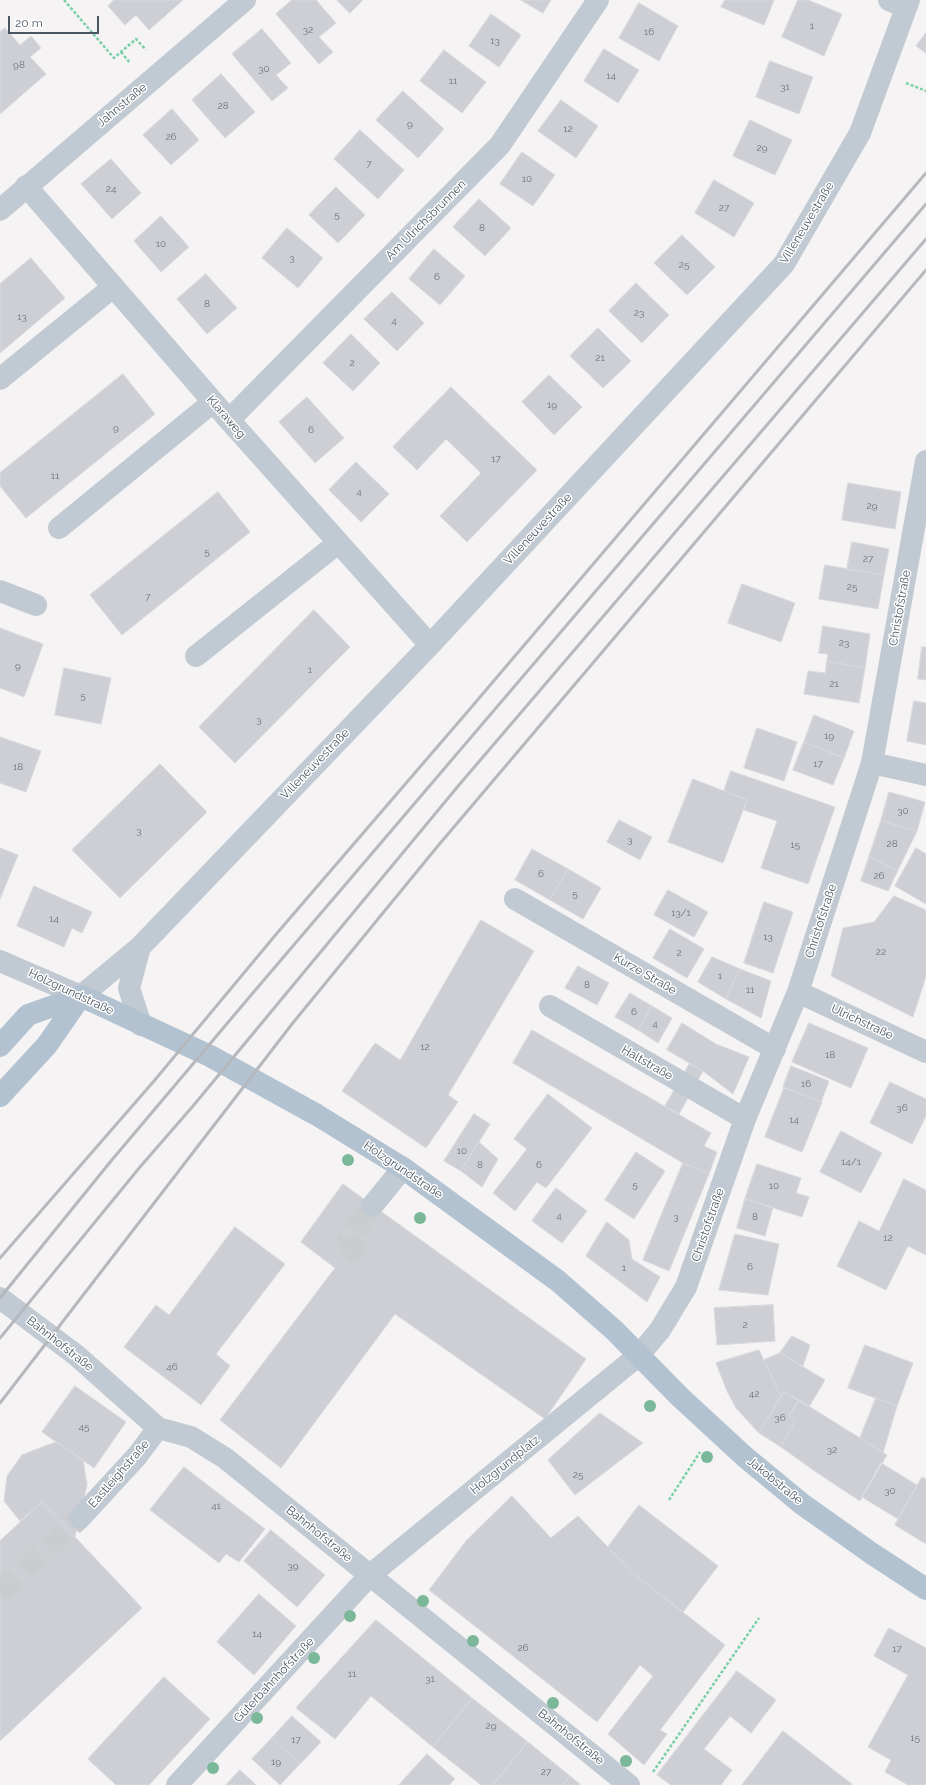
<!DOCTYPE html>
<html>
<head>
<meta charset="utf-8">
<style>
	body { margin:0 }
	#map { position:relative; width:926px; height:1785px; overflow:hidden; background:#f5f3f3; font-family:Raleway,sans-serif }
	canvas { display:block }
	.scale { position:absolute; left:8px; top:16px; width:91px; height:18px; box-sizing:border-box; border:2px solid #4a5661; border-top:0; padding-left:5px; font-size:12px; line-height:14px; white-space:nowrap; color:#4a5661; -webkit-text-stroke:3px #fff; paint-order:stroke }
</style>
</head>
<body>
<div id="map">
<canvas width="926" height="1785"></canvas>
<div class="scale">20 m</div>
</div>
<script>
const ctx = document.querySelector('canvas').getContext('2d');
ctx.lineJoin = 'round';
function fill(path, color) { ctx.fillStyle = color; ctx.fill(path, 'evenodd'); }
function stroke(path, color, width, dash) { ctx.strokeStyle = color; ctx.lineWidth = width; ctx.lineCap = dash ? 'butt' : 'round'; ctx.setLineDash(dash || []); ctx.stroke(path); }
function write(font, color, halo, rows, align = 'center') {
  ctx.font = font + ' Raleway,sans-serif'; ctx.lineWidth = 3; ctx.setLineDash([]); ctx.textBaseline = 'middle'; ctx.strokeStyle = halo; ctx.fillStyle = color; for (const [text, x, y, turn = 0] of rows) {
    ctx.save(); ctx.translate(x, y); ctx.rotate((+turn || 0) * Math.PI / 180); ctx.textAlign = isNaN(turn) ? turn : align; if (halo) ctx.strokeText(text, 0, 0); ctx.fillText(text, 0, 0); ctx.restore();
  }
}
const building = new Path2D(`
	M114,0H183L149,30L136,15L125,25L108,6Z
	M292,0H316L336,23L319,37L333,52L319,64L276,14Z
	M337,0H363L350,13Z
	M521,0H551L543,13Z
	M725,0H774L764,25L721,7Z
	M798,0H808L842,14L824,56L782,37Z
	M639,3L678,26L659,61L619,38Z
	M491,14L521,35L499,67L469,46Z
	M5,28L20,45L31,36L41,48L30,57L46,74L0,114V32Z
	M262,29L291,63L276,75L288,88L272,101L232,54Z
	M926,33V53L916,46Z
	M604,49L639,70L618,103L584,81Z
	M444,50L486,82L462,113L420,81Z
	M770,61L813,77L799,114L756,97Z
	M221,74L255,112L225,138L192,100Z
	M403,91L444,129L418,158L376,120Z
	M561,100L598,126L576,158L538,131Z
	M172,109L199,140L171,165L143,135Z
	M750,120L792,140L775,175L733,156Z
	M360,130L404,170L378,199L334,159Z
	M522,152L555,175L533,206L500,184Z
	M111,159L141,193L112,219L81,184Z
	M714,180L754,203L734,237L695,213Z
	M336,187L365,215L338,243L309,215Z
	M479,199L511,228L485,256L453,227Z
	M161,216L189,247L161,272L134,241Z
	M287,228L323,258L298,288L262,258Z
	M682,235L715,267L687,295L654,263Z
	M434,249L465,276L440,305L409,279Z
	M31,258L65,298L0,353V284Z
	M206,274L237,308L207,334L177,299Z
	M636,283L669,315L642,343L609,311Z
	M392,292L424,323L397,351L364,319Z
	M598,328L631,361L603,388L570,356Z
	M351,334L380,363L353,391L323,363Z
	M123,374L155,414L26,518L0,486V473Z
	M549,375L582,407L554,435L522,402Z
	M451,387L537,470L467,542L440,516L481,473L446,439L417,470L393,447Z
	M307,397L344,438L315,463L279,422Z
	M356,462L389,494L361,522L329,490Z
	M848,483L901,492L895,529L842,520Z
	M218,492L250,532L122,635L90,595Z
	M852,542L889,549L884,575L847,569Z
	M825,565L884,575L878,609L819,599Z
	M742,584L795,603L781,642L728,623Z
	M314,610L350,647L235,763L199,727Z
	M823,626L870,634L865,668L827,661L828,654L819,653Z
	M0,628L43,644L24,697L0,688Z
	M922,647H926V680L918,679Z
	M827,661L865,668L859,703L804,694L808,671L825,673Z
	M64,668L111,678L101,724L55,715Z
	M914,701L926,703V745L907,741Z
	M814,715L854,731L844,758L804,742Z
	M757,728L797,742L784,781L744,768Z
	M0,737L41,751L26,792L0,783Z
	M804,742L844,758L833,785L793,770Z
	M160,764L207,812L120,898L72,850Z
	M731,771L835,807L808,884L761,868L777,821L744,810L747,800L724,791Z
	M693,779L747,800L723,863L668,842Z
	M889,792L925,802L917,831L881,821Z
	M619,820L652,837L640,860L607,842Z
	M881,821L917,831L898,870L869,857Z
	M0,848L18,855L0,899Z
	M916,848L926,854V904L895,886Z
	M532,849L568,869L550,900L515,880Z
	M869,857L898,870L888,891L861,881Z
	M568,869L601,888L583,919L550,900Z
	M34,886L92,912L82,933L72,928L64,947L17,926Z
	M668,890L708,912L694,937L654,915Z
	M894,896L926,910V976L913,1017L831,976L843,928L874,922Z
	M764,902L793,912L773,973L744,963Z
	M481,920L534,951L448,1095L458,1102L426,1148L342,1091L375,1043L400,1060Z
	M670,929L704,949L687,978L653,958Z
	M712,957L740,969L726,999L698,982Z
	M578,966L609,983L597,1005L565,988Z
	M740,969L771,981L761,1018L726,999Z
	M630,993L652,1006L638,1030L615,1017Z
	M652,1006L672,1018L658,1043L638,1030Z
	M682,1023L716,1044L749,1057L733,1094L703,1071L667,1050Z
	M809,1023L868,1048L851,1088L792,1062Z
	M532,1030L711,1133L704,1146L717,1152L709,1174L683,1163L513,1063Z
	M690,1063L703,1071L679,1114L665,1106Z
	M791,1066L829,1081L821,1102L783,1087Z
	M890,1082L926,1099V1116L912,1144L870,1123Z
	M784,1088L822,1102L802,1152L765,1137Z
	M548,1094L592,1128L546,1188L537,1182L515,1211L493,1193L527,1149L514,1139Z
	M474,1114L490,1124L461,1171L444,1161Z
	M841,1131L882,1153L861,1193L820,1172Z
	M479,1142L498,1159L482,1187L461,1171Z
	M636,1152L665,1171L634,1219L605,1200Z
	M683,1163L709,1174L669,1271L643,1260Z
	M757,1164L801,1178L796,1193L809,1197L802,1217L745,1199Z
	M904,1179L926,1190V1255L908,1246L886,1290L837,1266L859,1221L879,1231Z
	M343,1184L586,1359L545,1419L395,1314L281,1468L220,1420L335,1268L301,1242Z
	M556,1188L587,1211L562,1243L532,1221Z
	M745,1199L773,1207L765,1236L737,1228Z
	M607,1222L629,1240L632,1259L660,1277L647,1302L586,1256Z
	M235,1227L285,1264L216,1354L230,1366L201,1405L124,1347L156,1305L169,1315Z
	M735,1234L779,1244L768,1295L719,1290Z
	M773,1305L775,1341L717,1345L714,1308Z
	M792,1336L810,1345L803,1366L780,1353Z
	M865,1345L913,1363L897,1406L848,1388Z
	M759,1350L781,1397L759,1433L736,1408L727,1391L716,1363Z
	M780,1353L825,1380L809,1407L784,1392L781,1397L764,1360Z
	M75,1386L126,1422L94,1468L42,1432Z
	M784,1392L799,1400L789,1416L796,1420L781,1447L759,1433Z
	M876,1398L897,1406L883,1453L860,1438Z
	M799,1400L887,1455L860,1501L819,1474L781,1447L796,1420L789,1416Z
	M600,1413L643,1443L575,1495L548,1460Z
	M56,1442L83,1460L87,1485L75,1537L42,1502L20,1521L4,1501L7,1476L22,1455Z
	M881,1463L917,1485L898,1519L862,1497Z
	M184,1467L265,1529L239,1562L226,1554L219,1563L150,1510Z
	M922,1477L926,1479V1544L895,1525Z
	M512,1496L551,1538L578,1516L634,1574L725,1645L660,1730L667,1734L644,1765L608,1734L653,1676L640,1665L597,1722L429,1590L466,1541Z
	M42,1502L142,1608L0,1741V1541Z
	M639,1505L718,1566L683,1612L634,1574L608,1547Z
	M271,1530L325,1575L297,1607L244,1561Z
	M259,1594L296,1626L254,1675L217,1642Z
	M376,1620L472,1698L433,1747L371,1696L335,1739L296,1708Z
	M889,1628L926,1648V1783L925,1785H908L885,1772L891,1760L868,1747L908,1675L874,1656Z
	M737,1671L776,1700L751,1733L730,1716L704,1749L732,1770L721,1785H671L657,1775Z
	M164,1677L210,1719L149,1785H116L88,1759Z
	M472,1698L528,1742L493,1785H481L433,1747Z
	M292,1716L321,1742L300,1764L272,1738Z
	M783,1731L853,1785H742Z
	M272,1738L300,1764L280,1785L252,1759Z
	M528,1742L570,1776L563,1785H493Z
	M427,1754L455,1779L449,1785H399Z
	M240,1770L256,1785H226Z
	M570,1776L581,1785H563Z`);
const minorTunnel = new Path2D(`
	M359,1258L348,1239L372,1206
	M0,1593L80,1518`);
const path = new Path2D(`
	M64,0L114,58L136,39L146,50
	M121,52L130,63
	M906,83L926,91
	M669,1500L700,1452
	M653,1772L759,1618`);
const minor = new Path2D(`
	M889,0L906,7
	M26,186L229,420L430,645
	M0,210L245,0
	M0,379L113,287
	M229,420L500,145L598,0
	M59,528L213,402
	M0,591L36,605
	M196,656L338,543
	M872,763L926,775
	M515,899L775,1049
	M140,947L129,988L141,1025
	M0,961L81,996L140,947L166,920L430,645L784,264L860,133L909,0
	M798,992L926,1052
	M550,1006L745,1119
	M372,1206L403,1168
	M0,1298L76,1355L158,1428L191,1437L225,1458L629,1785
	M80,1518L137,1456L158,1428
	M177,1785L370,1575L639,1355L660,1330L686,1287L745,1119L798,992L872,763L926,461`);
const major = new Path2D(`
	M81,996L210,1056L317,1115L403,1168L558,1281L614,1330L680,1397L745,1457L802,1504L871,1553L926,1589
	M0,1046L28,1015L81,996
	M0,1096L47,1045L81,996`);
const rail = new Path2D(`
	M0,1258L154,1081L278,932L469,710L926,173
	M0,1298L111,1161L252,994L926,204
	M0,1338L140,1167L193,1106L459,785L926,239
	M0,1403L292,1024L437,847L926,270`);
const trees = [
	[348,1160],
	[420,1218],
	[650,1406],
	[707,1457],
	[423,1601],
	[350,1616],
	[473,1641],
	[314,1658],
	[553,1703],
	[257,1718],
	[626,1761],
	[213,1768]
];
const numberNames = [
	["1",812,26],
	["32",308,30],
	["16",649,32],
	["13",495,41],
	["98",19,65],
	["30",264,69],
	["14",611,76],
	["11",453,81],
	["31",785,87],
	["28",223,106],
	["9",410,124],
	["12",568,129],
	["26",171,137],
	["29",762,148],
	["7",369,164],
	["10",527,179],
	["24",111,189],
	["27",724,208],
	["5",337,215],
	["8",482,228],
	["10",161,244],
	["3",292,258],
	["25",684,265],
	["6",437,277],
	["8",207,304],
	["23",639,313],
	["13",22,317],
	["4",394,321],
	["21",600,358],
	["2",352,363],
	["19",552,405],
	["9",116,428],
	["6",311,430],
	["17",496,459],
	["11",55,476],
	["4",359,492],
	["29",872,506],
	["5",207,552],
	["27",868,559],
	["25",852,587],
	["7",148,597],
	["23",844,643],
	["9",18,666],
	["1",310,670],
	["21",834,684],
	["5",83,696],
	["3",259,720],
	["19",829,736],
	["17",818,764],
	["18",18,767],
	["30",903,811],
	["3",139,831],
	["3",630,840],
	["28",892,844],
	["15",795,845],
	["6",541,874],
	["26",879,876],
	["5",575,894],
	["13/1",681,913],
	["14",54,919],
	["13",768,937],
	["22",881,952],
	["2",679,953],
	["1",720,976],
	["8",587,985],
	["11",750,990],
	["6",634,1012],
	["4",655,1024],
	["12",425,1047],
	["18",830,1055],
	["16",806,1084],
	["36",902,1108],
	["14",794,1120],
	["10",462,1151],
	["14/1",851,1162],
	["8",480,1165],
	["6",539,1165],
	["5",635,1185],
	["10",774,1186],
	["4",559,1216],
	["3",676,1217],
	["8",755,1217],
	["12",888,1238],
	["6",750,1267],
	["1",624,1268],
	["2",745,1325],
	["46",172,1367],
	["42",754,1394],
	["36",780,1418],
	["45",84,1427],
	["32",832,1450],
	["25",578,1475],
	["30",890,1491],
	["41",216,1506],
	["39",293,1566],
	["14",257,1634],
	["26",523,1648],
	["17",897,1649],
	["11",352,1674],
	["31",430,1679],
	["29",491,1726],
	["15",915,1738],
	["17",296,1740],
	["19",276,1762],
	["27",546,1772]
];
const streetNames = [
	["Jahnstraße",122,105,-40],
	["Am Ulrichsbrunnen",426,220,-45],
	["Villeneuvestraße",807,223,-59],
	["Klaraweg",226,417,49],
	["Villeneuvestraße",538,529,-47],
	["Christofstraße",900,608,-80],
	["Villeneuvestraße",315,764,-46],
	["Christofstraße",821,921,-72],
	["Kurze Straße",645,974,30],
	["Holzgrundstraße",71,992,25],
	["Ulrichstraße",862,1022,25],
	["Haltstraße",647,1063,30],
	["Holzgrundstraße",403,1170,34],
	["Christofstraße",708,1225,-71],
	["Bahnhofstraße",60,1344,38],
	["Holzgrundplatz",505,1465,-39],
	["Eastleighstraße",119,1474,-49],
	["Jakobstraße",775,1481,39],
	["Bahnhofstraße",319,1534,39],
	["Güterbahnhofstraße",274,1680,-47],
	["Bahnhofstraße",571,1737,39]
];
fill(building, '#cdcfd5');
stroke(building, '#d7d9de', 1);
stroke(minorTunnel, '#caccce', 22, [22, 11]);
stroke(path, '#7ad0a6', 2.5, [3, 2]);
stroke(minor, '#c1cad2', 22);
stroke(major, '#b3c2d1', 22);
stroke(rail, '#b5b8bd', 3);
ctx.fillStyle = '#7bb799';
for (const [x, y] of trees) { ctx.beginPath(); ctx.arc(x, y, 6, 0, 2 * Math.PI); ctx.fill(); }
write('10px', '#6b747e', null, numberNames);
write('12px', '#4a5661', '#fff', streetNames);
</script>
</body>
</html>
